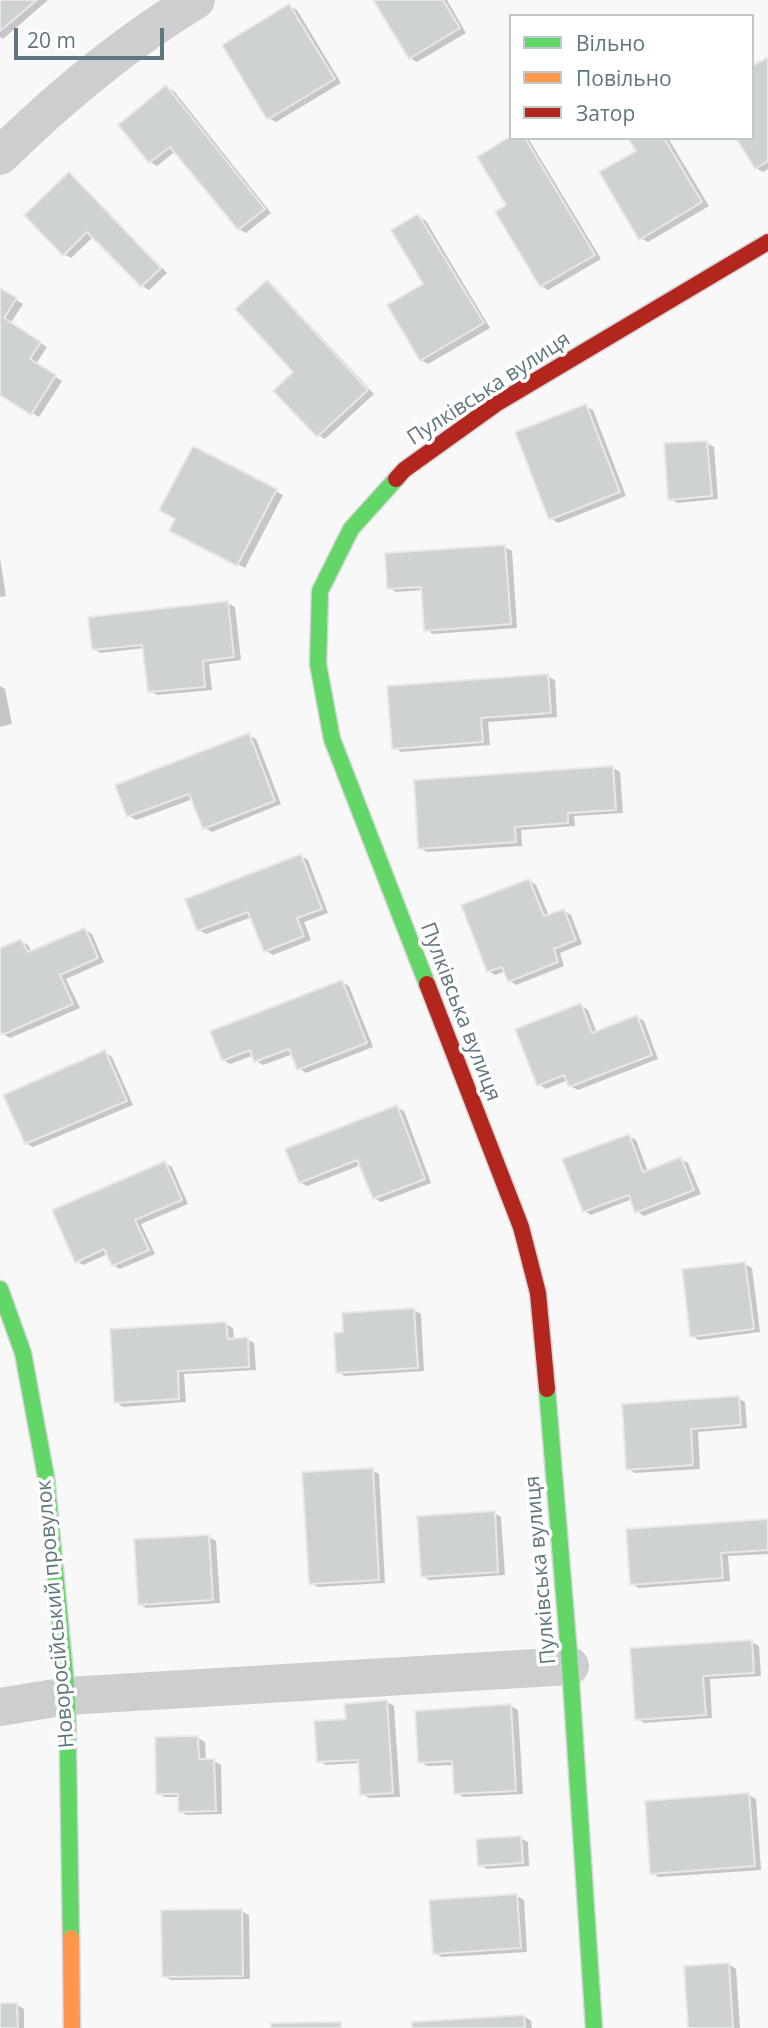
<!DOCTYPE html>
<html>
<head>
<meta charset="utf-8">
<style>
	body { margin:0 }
	#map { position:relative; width:768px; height:2028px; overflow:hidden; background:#f8f8f8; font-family:"Open Sans",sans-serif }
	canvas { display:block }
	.legend { position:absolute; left:509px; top:14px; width:245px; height:126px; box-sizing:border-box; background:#fff; border:2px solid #bfc8cb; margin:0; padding:9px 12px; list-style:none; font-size:21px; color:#5e767e }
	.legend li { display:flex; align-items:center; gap:14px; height:35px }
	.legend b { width:35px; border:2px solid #bfc8cb }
	.scale { position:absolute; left:14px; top:28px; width:150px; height:32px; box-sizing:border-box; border:4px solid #5e767e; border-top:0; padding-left:9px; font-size:21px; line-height:24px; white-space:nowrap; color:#5e767e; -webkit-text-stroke:5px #fff; paint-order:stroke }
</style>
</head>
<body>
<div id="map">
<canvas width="768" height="2028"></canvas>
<ul class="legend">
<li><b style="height:9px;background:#63d668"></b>Вільно</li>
<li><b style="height:9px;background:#ff974d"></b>Повільно</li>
<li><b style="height:9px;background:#b3261e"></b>Затор</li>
</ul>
<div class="scale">20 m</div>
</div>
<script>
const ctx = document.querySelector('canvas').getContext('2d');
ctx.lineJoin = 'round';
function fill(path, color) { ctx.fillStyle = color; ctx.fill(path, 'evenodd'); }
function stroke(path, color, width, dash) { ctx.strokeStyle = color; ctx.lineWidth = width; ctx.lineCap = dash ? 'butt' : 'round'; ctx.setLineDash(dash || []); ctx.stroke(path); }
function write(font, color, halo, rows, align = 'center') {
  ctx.font = font + ' "Open Sans",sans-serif'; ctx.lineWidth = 7; ctx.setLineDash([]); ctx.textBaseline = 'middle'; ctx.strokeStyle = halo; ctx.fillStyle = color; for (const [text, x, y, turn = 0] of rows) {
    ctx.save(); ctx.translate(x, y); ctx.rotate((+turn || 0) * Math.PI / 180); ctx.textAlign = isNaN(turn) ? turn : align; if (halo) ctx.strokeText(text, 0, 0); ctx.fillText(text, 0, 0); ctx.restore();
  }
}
const shadow = new Path2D(`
	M0,0H48L3,39L0,37Z
	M375,0H447L466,33L417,62L410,58Z
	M289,6L297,10L341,83L276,122L268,118Z
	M768,59V169L763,172L756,168L752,138Z
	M166,87L174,91L271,213L246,233L239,229L176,151L157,166L150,162Z
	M511,138H528L601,259L548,290L541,286L508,206Z
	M631,138H668L709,206L648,242L641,238L638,151Z
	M69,175L76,179L167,273L149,290L142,286L94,236L71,258L64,254Z
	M418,216L426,221L490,328L428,364L421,360L425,285Z
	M267,282L274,286L374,394L325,439L318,435Z
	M0,289L23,304L10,324L47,347L36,364L62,381L39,417L0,393Z
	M585,406L593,410L626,496L558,523L550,518Z
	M707,443L714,447L718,499L677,503L670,498Z
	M194,448L283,495L245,568L171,530L178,518Z
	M504,547L512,551L517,628L433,634L426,630L423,590L396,592L389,588Z
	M0,558L6,596L0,597Z
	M228,603L235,607L241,660L209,664L212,690L157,695L150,691L144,648L101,653L93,649Z
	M547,676L555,680L557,717L488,722L490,745L401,752L394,747Z
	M0,686L5,689L12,724L0,727Z
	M249,735L256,739L281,804L212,832L204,828L193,799L136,820L129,816Z
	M613,768L620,772L623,813L574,816L575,826L521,830L522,846L427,852L420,848Z
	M301,856L308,860L328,913L304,922L311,940L273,955L266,951L252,917L206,934L199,930Z
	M529,880L536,885L549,916L564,911L571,915L582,944L560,953L564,966L516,985L509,980L506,971L495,975L488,971Z
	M85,930L92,934L104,962L66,979L80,1008L10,1038L3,1034L0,1026V950L21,941L28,945L32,952Z
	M342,982L349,986L373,1047L306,1073L299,1068L293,1054L263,1065L256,1061L254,1055L230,1064L223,1060Z
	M581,1005L588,1010L597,1033L637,1017L644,1021L658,1059L578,1090L570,1086L568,1080L546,1089L539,1084Z
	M105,1052L112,1057L133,1105L33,1147L26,1143Z
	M396,1107L404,1111L431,1183L381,1202L374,1198L361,1165L307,1186L300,1182Z
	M628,1136L636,1140L648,1172L681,1159L688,1163L701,1194L644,1216L637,1212L632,1199L591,1215L584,1211Z
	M165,1163L172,1167L188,1204L141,1224L155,1254L120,1269L113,1265L108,1254L83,1265L76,1261Z
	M745,1264L752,1268L760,1332L699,1340L692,1336Z
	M414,1310L421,1314L424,1371L345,1376L338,1372Z
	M226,1324L233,1328L234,1340L247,1339L254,1343L256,1370L184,1374L186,1402L123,1407L116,1402Z
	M738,1398L745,1402L747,1428L698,1432L700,1469L635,1473L628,1469Z
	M372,1470L379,1474L385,1583L318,1587L311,1583Z
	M494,1513L501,1517L505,1575L429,1580L422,1576Z
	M768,1521V1554L728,1556L730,1581L639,1588L631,1583Z
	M209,1537L216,1541L220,1603L146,1608L139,1604Z
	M751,1642L759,1646L761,1676L710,1679L712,1718L644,1723L637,1718Z
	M387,1702L394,1706L400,1797L369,1798L362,1794L360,1763L326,1765L319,1761L347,1720Z
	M511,1706L518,1710L523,1794L463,1797L456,1793L454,1765L427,1766L420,1762Z
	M198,1738L205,1742L206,1761H214L221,1765L222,1814L187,1815L179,1811V1797H165L158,1793Z
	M749,1795L756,1799L761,1870L659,1877L652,1873Z
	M520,1838L528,1842L529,1866L487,1869L480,1865Z
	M517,1896L524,1900L527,1952L442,1957L434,1953Z
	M241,1911L249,1915L250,1979L171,1980L163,1976Z
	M728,1964L736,1969L740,2028H690Z
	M0,2005H17L24,2009V2028H0Z
	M524,2016L531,2021L532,2028H414Z`);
const building = new Path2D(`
	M0,0H37L0,31Z
	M373,0H443L460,28L409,59Z
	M289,4L335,79L267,120L222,45Z
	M768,57V161L755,169L736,138H752V66Z
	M166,85L265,209L238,230L170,147L149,163L118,125Z
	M511,136V138H525L595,255L540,287L495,212L506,205L477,157Z
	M628,138H664L702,202L639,240L599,172L636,151Z
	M69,172L161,268L141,287L87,232L63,256L24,215Z
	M418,214L484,323L420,361L387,305L423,284L391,230Z
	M267,280L368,390L317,437L273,391L293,372L235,309Z
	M0,288L17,298L4,318L41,342L30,359L56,375L31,415L0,395Z
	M586,404L620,492L549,520L515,432Z
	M707,441L712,496L668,500L664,443Z
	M193,446L277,489L237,566L169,531L175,519L159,510Z
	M505,545L511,624L424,631L421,587L387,589L385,553Z
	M228,601L234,657L203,661L205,687L148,692L142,645L92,650L88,617Z
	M548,674L551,713L481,718L483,742L392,749L387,686Z
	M249,733L275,801L203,829L189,794L127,817L115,785Z
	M613,766L616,810L568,813V823L515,827L516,842L418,849L414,780Z
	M301,854L322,909L297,918L304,936L264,952L248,912L197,931L185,899Z
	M529,879L544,916L564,909L576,940L554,949L558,962L508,982L502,967L487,972L461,905Z
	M85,928L98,958L60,975L73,1004L2,1035L0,1031V948L21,939L28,952Z
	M342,980L367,1043L297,1070L289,1049L254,1062L250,1050L222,1061L210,1031Z
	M581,1003L592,1033L637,1015L652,1055L569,1087L564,1075L537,1086L515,1029Z
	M105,1050L127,1101L25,1144L3,1095Z
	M397,1105L425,1179L373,1199L357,1160L299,1183L285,1149Z
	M629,1134L643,1172L681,1157L694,1190L635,1213L629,1195L583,1212L562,1159Z
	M165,1161L182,1200L135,1220L149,1250L112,1266L104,1249L75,1263L52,1210Z
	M745,1262L754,1329L690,1337L682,1269Z
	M414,1308L418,1368L336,1373L334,1333L343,1332L342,1313Z
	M226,1322L228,1339L248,1337L249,1367L178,1371L179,1399L114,1403L110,1329Z
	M739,1396L741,1425L691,1429L693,1465L626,1470L622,1404Z
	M373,1468L379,1580L309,1584L302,1472Z
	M495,1511L498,1572L421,1577L417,1516Z
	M768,1519V1550L721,1553L723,1578L630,1585L626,1529Z
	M209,1535L213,1600L138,1605L134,1539Z
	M752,1640L754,1673L703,1676L706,1715L635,1720L630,1648Z
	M387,1700L393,1793L360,1795L358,1760L317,1762L314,1721L346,1719L344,1704Z
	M511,1704L516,1791L454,1794L452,1761L418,1763L415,1711Z
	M198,1736L199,1759H214L216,1811L178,1812V1794H156L155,1737Z
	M749,1793L755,1866L650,1874L645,1801Z
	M521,1836L523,1863L478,1866L476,1839Z
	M517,1894L521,1948L433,1954L429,1900Z
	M242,1909L243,1976L162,1977L161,1910Z
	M729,1963L733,2028H688L684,1966Z
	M0,2003H17L18,2028H0Z
	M524,2015L525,2028H412V2022Z
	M341,2022V2028H271V2023Z`);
const street = new Path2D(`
	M0,156C59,98 125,43 196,0
	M0,1707L67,1696L570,1666`);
const fast = new Path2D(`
	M396,479L351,529L320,591L318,664L332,739L427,984
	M0,1289L23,1353L46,1477L67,1696L71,1938
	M547,1389L570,1666L594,2028`);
const slow = new Path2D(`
	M71,1938L72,2028`);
const jam = new Path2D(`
	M396,479L404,470L496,404L768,242
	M427,984L521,1227L538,1293L547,1389`);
const streetNames = [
	["Пулківська вулиця",489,389,-33],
	["Пулківська вулиця",460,1012,69],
	["Пулківська вулиця",541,1570,-95],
	["Новоросійський провулок",56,1614,-95]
];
fill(shadow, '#0003');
fill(building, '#cfd2d2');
stroke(building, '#e8e8e8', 2);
stroke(fast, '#d5d6d7', 19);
stroke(slow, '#d5d6d7', 19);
stroke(jam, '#d5d6d7', 19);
stroke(street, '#cdcecf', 38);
stroke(fast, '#63d668', 16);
stroke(slow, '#ff974d', 16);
stroke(jam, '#b3261e', 16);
write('21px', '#5e767e', '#fff', streetNames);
</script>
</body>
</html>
